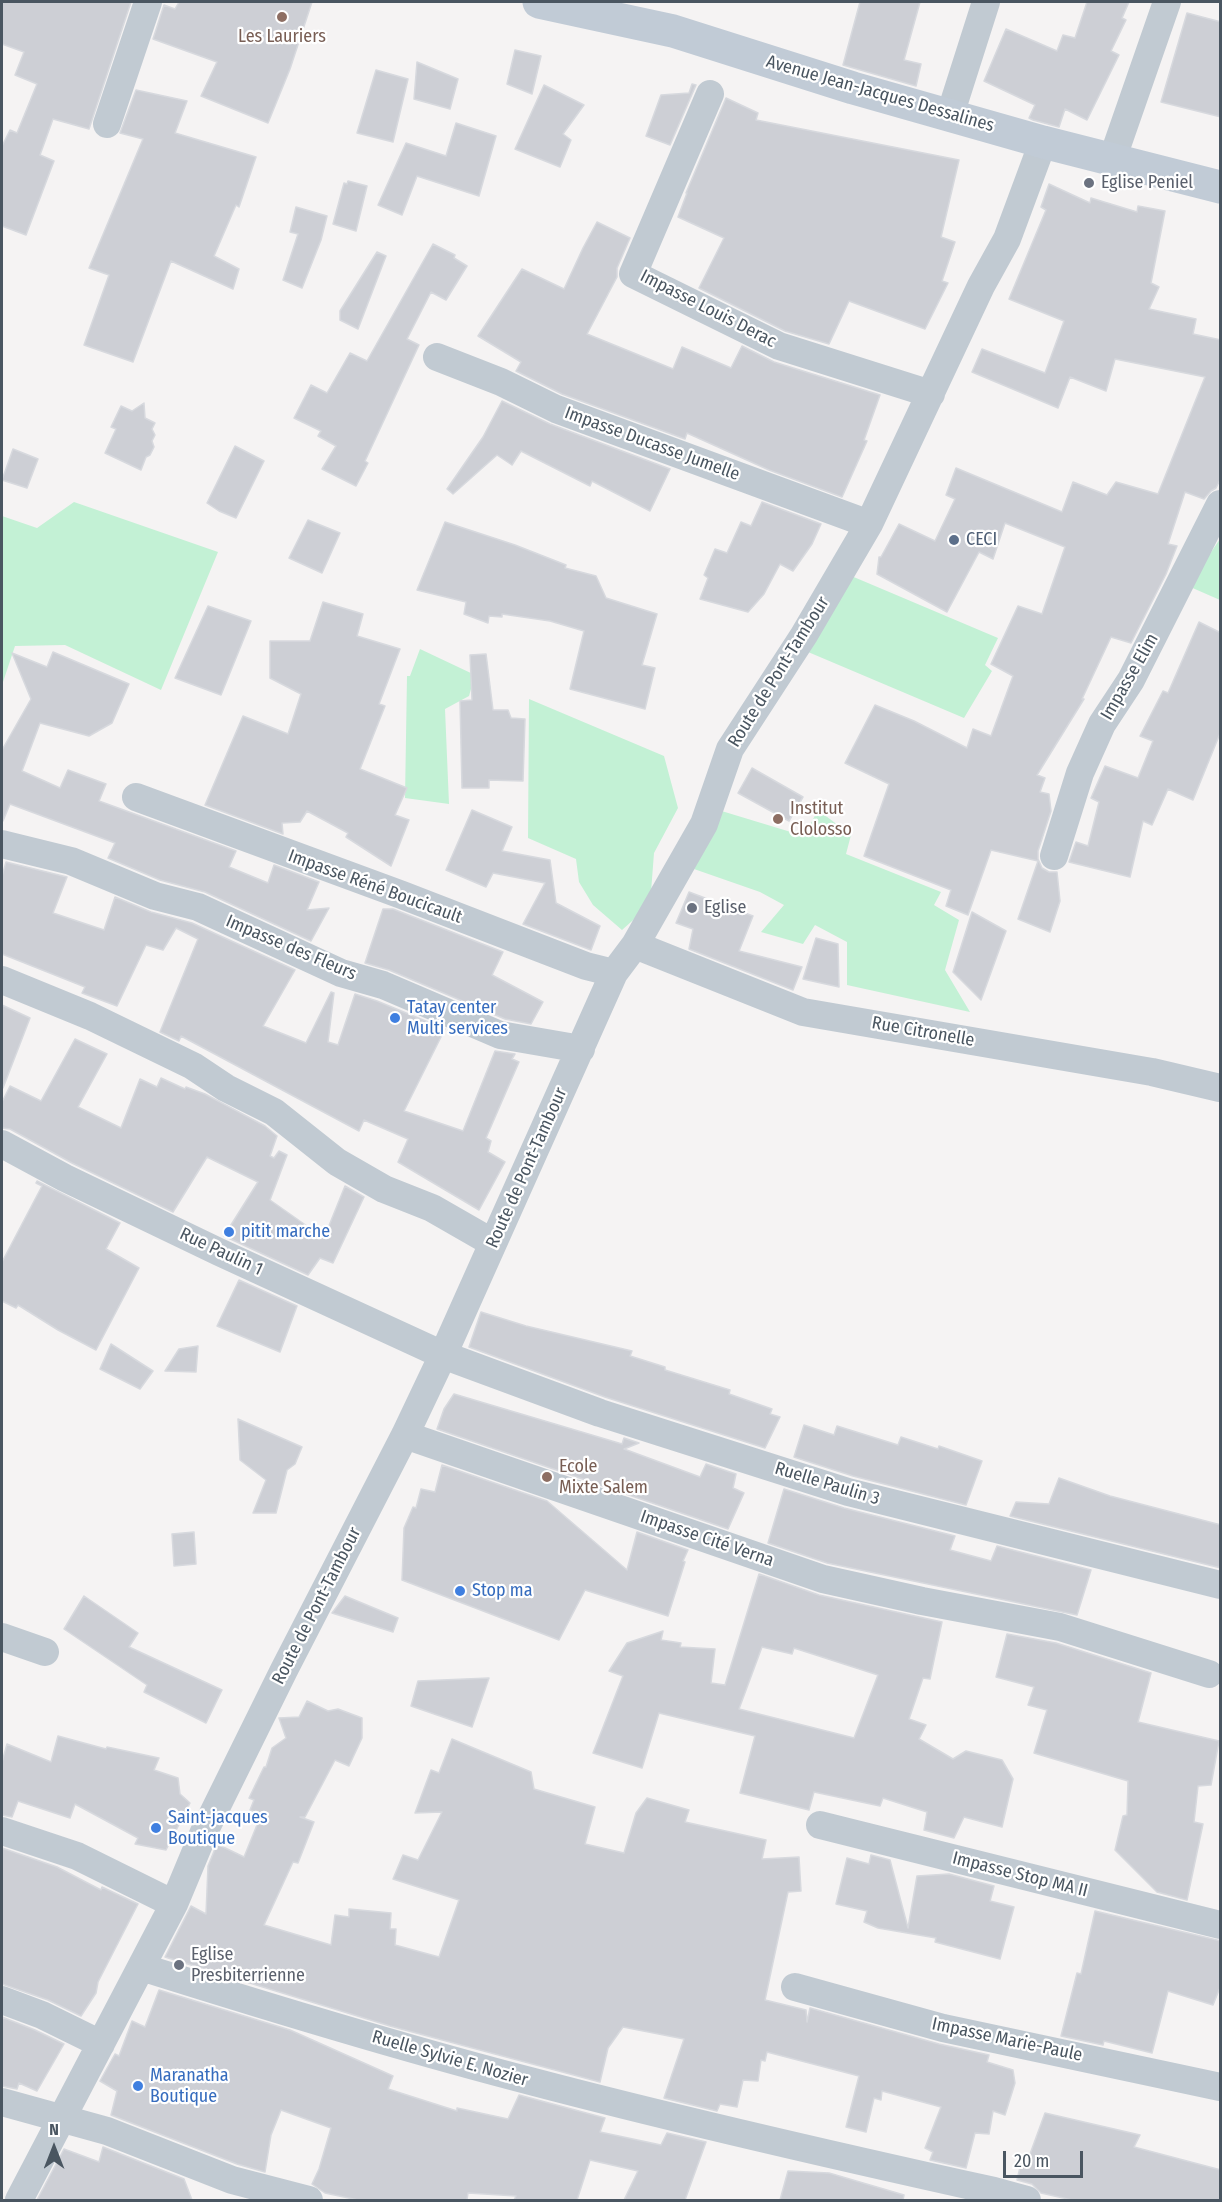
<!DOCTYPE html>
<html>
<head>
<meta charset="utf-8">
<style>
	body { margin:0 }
	#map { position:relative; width:1222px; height:2202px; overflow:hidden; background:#f5f3f3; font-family:"Fira Sans Condensed",sans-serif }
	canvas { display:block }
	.frame { position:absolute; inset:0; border:3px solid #4a5661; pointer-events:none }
	.north { position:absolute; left:24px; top:2118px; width:60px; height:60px; -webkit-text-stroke:4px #fff; paint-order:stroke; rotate:0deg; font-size:16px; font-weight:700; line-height:24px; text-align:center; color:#4a5661 }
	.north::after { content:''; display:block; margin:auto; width:21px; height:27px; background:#4a5661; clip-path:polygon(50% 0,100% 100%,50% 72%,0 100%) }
	.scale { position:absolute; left:1003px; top:2151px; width:80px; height:27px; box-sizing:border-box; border:3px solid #4a5661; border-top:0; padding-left:8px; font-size:18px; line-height:21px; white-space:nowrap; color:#4a5661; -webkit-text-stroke:4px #fff; paint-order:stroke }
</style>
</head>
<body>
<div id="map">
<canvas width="1222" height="2202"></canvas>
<div class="frame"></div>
<div class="north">N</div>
<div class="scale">20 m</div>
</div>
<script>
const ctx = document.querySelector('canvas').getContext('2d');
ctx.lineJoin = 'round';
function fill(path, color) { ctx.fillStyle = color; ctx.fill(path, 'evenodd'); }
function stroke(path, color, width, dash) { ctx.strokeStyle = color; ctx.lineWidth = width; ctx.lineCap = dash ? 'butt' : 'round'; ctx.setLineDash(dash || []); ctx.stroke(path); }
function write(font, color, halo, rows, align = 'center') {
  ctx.font = font + ' "Fira Sans Condensed",sans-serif'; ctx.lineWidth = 4.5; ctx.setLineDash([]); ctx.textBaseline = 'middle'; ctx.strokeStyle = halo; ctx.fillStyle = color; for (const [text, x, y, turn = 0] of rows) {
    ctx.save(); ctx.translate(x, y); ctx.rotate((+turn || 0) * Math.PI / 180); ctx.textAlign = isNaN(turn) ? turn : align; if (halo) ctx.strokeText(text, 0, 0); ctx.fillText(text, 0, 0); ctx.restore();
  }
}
const green = new Path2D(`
	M74,502L218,552L161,690L65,645L15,646L2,685V516L37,528Z
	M1220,539V600L1188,586Z
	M849,575L998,638L985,665L992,671L964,718L801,649Z
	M420,649L475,675L469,696L445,709L449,804L405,798L407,676H410Z
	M529,699L664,756L678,808L654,853L650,905L622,930L593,905L579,882L576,859L528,838Z
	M715,809L804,836L818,810L851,835L846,854L941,892L934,905L959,920L945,970L970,1012L847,985V942L815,925L803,944L761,932L784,905L760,892L694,869Z`);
const building = new Path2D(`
	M2,2H131L89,129L53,119L40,155L54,161L26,235L2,226V146L10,130L17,133L37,84L15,75L24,52L2,44Z
	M179,2H312L290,69L268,123L201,96L217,62L153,39L164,5L175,9Z
	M860,2H920L904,60L921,64L916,86L843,65Z
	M1087,2H1129L1122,18L1126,20L1111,51L1119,55L1087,120L1065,109L1059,127L1033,120L1029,118L1035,105L984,81L1006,29L1057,51L1063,35L1075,38Z
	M1187,13L1221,22V117L1161,102Z
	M515,50L541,56L532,94L507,84Z
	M417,62L458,79L450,109L414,99Z
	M376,70L408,79L393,142L357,133Z
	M692,84L696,85L670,145L646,136L661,95L689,93Z
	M544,85L584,105L563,134L571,140L560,167L515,149Z
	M136,90L187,101L175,133L256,157L239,207L236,205L214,256L239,269L233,289L171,261L133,362L84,345L109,275L89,268L143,139L120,133Z
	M726,98L758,113L756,120L959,160L941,237L955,242L942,281L948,283L925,329L849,301L829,344L785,331L699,288L724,238L678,217L687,193H686Z
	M456,123L496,136L479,196L417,176L402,215L378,205L406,143L446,156Z
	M348,181L367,186L356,231L333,224L344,183L347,184Z
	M1049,184L1090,203L1091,198L1137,212L1138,206L1165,211L1151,283L1159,287L1149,309L1196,319L1193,334L1221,340V478L1216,488L1211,491L1204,499L1185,492L1168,544L1177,546L1166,574L1131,643L1111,637L1082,699H1084L1037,775L1045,778L1040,792L1049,794L1051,811L1038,851V859L1042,868L1049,872H1057L1060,901L1050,932L1018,919L1038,861L991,850L968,915L946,906L951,890L864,856L889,784L845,763L875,705L914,721L967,748L973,729L991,736L1013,676L991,664L1018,606L1042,614L1065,547L1005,523L993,559L979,552L947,612L877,574L879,557H881L899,524L935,541L955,499L946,495L956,468L1062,512L1073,482L1107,495L1116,482L1158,494L1205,377L1115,359L1106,391L1070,377L1058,408L972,372L982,349L1045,373L1064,321L1009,299L1046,210L1041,207Z
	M296,207L327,216L321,240L302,288L283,280L298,234L290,232Z
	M597,222L630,238L617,268V277L587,334L673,369L682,347L731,368L742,346L774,362L880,395L864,440L867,441L842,497L769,470L687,433L685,439L562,394L516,371L521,362L478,336L522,269L564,289L583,248Z
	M433,244L455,255L454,258L467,266L446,300L431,292L407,339L419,345L365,461L368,463L356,486L322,469L336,446L318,436L321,431L294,418L311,385L327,393L350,353L367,361Z
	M377,252L386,256L358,329L340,320V311Z
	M502,401L550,424L670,469L650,511L592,481L590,486L521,451L512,465L497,455L453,494L447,489L483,437Z
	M144,403L145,418L155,423L152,429L155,435L152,441L154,447L150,455L146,457L141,470L105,453L116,429L111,427L121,406L132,411Z
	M235,446L264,461L236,518L219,511L207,503Z
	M13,449L38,459L27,488L2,480Z
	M762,502L821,524L812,544L793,571L780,564L764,594L748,612L700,599L708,578L704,575L715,549L727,553L741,522L751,526Z
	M308,520L340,533L322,573L289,558Z
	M445,522L515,545L566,565L565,568L596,576L606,598L657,614L642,665L655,668L645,709L570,689L584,631L550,621L502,614V617L489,616L488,623L464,614L466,602L417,590Z
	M323,602L363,614L357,636L400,649L379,704L385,706L360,769L407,788L395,815L409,820L391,866L346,837L348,833L307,811L300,822L282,823L283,834L205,805L243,716L288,734L301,694L270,678V641H310Z
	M208,606L251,621L221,695L175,678Z
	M1199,622L1221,633V731L1193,800L1168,789L1152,825L1143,821L1130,877L1069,862L1076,842L1088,846L1099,802L1091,798L1105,766L1138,778L1153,741L1140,736L1163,691L1168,693Z
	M53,652L129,684L112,723L89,736L40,723L22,771L60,788L68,770L106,784L99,801L236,851L229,867L268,883L274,865L319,882L307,910L329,908L311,941L205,892L160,880L108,858L115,843L10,804L3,821L2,820V750L31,699L12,653L47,667Z
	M486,654L493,710H508L511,718L525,719L523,781L489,780V788H462L460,701L472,700L470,655Z
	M752,768L803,797L789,821L738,793Z
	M472,810L512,827L502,851L550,860L556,903L600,926L591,950L523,924L545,883L493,873L486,887L446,870Z
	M6,862L67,877L53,913L104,930L115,897L151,912L192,923L295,970L263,1026L306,1043L331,992L334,993L328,1042L338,1045L355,994L377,1001L445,1029L404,1111L463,1131L495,1051L515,1054L512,1059L519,1062L486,1138L491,1141L488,1152L505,1162L479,1210L398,1162L408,1139L364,1120L359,1131L181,1036L179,1041L160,1032L198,939L176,928L163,950L146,945L117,1006L82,993L85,987L2,954V876Z
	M689,892L753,916L739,951L802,967L793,990L689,949L693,929L676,923Z
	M383,909H393L503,952L492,975L543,1002L531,1024L505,1019L389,970L365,963Z
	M972,912L1006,931L981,1000L953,972Z
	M816,938L838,944L839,987L803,979Z
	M2,1005L30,1018L3,1088H2Z
	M75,1039L107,1054L78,1107L121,1128L140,1079L157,1087L161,1078L185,1089L186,1087L205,1094L265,1126L277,1136L270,1156L274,1158L279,1151L287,1155L270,1200L324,1238L345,1186L364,1197L333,1263L320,1258L308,1275L224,1236L258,1182L207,1157L173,1212L72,1163L10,1129L2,1128V1102L10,1086L41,1101Z
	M37,1181L120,1223L106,1249L139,1268L96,1350L58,1330L18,1305L16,1308L2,1301V1262L42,1186L36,1183Z
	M239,1280L297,1306L280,1352L217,1326Z
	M481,1312L526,1326L632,1351L630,1356L665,1367V1370L730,1390L729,1394L772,1409L770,1414L780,1417L765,1448L605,1397L469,1347Z
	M111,1344L153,1371L140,1389L100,1369Z
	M198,1346L196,1372L165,1371L179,1349Z
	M454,1394L622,1444L624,1438L639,1443L624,1449L700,1477L706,1464L736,1474L733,1488L744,1493L728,1529L437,1429L444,1409Z
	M238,1419L302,1447L295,1464L287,1470L276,1513H253L266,1480L240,1460Z
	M804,1425L834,1435L837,1426L898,1445L901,1437L938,1449L939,1446L982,1461L966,1505L853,1476L794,1457Z
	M442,1465L547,1501L627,1570L637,1532L688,1550L683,1561L685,1562L668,1616L585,1590L559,1640L402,1580L404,1528L413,1507L416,1508L421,1489L435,1492Z
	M1059,1478L1110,1496L1221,1525V1568L1010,1516L1016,1502L1049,1504Z
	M784,1489L844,1508L955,1536L950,1550L991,1561L997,1546L1091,1570L1077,1615L827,1563L768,1543Z
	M194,1532L196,1564L174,1566L172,1534Z
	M759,1574L819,1595L942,1622L930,1679L923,1678L909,1719L926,1725L919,1739L953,1759L966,1751L1002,1760L1013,1779L1002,1827L964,1817L954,1838L924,1830L927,1812L883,1798L880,1806L814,1792L809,1810L740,1793L755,1736L659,1713L642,1768L593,1753L623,1676L609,1671L627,1643L663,1631L661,1640L681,1643L680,1647L715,1649L711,1683L725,1685ZM762,1647L792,1654L794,1648L878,1675L854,1738L739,1709Z
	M84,1596L138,1633L129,1647L222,1690L206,1723L144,1692L147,1685L64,1629Z
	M345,1596L398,1618L393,1632L332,1613Z
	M1007,1634L1056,1643L1151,1673L1138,1722L1219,1741L1211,1785L1198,1786L1194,1822L1203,1824L1187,1900L1157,1892L1115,1850L1123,1816L1127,1815L1128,1781L1034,1753L1047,1710L1028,1705L1034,1687L996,1677Z
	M489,1678L472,1727L411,1706L418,1681Z
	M307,1701L328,1711L338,1709L362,1718V1738L349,1766L335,1760L305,1817H300L314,1822L298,1863L293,1862L264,1925L331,1945L335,1915L349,1917V1909L391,1913L390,1929H396L395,1945L439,1957L459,1900L393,1879L403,1855L418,1860L442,1812L415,1813L431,1770L439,1773L452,1739L531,1772L534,1789L595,1807L585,1844L624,1853L636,1813L647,1798L689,1810L685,1822L766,1840L762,1859L799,1857L801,1891L788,1892L765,2000L806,2010L807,2022L810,2008L939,2044L989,2055L987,2062L1013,2070L1015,2083L1005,2115L993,2111L989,2134L975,2133L966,2168L930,2160L933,2152L925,2148L941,2107L882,2091L881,2100L874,2098L866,2132L846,2127L859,2076L767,2052L765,2061L761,2060L758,2081L743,2080L737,2107L720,2104L717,2111L664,2098L684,2039L623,2027L608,2048L600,2082L390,2026L165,1957L191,1906L206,1914L208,1866L217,1844L244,1857L261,1815L250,1810L254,1800L249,1798L264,1767H266L272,1748L286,1738L279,1718L299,1717Z
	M58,1736L106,1749L107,1747L159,1758L154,1770L178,1778L180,1794L190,1803L166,1850L135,1844L138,1838L75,1804L70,1818L18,1801L12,1817L2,1815V1762L7,1744L51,1762Z
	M2,1848L57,1867L101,1890L102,1887L138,1904L98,1982L96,1993L81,2016L48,2000L2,1984Z
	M871,1855L890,1860L908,1928L917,1876L949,1874L994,1886L990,1901L1014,1907L1000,1959L935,1942L936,1938L878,1928L864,1922L867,1911L836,1904L847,1858L869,1864Z
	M1095,1911L1221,1941V1985L1213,2005L1168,1991L1152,2053L1104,2041L1103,2045L1061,2036L1077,1973L1081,1974Z
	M159,1990L290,2030L393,2076L388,2089L457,2111V2108L508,2119L519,2095L605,2118L600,2132L661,2145L667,2133L706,2142L685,2200H624L638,2171L590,2160L577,2200H514L516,2196L468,2193L467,2200H358L325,2193L312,2184L319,2169L331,2128L281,2110L271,2135L265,2172L237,2164L111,2115L117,2091L100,2081L115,2054L119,2056L132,2021L145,2027Z
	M2,2017L35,2030L64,2044L37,2091L19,2083L17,2089L2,2086Z
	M1045,2113L1140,2135L1134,2147L1221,2170V2200H1072L1041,2193L1032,2184L1017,2180L1021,2163L1026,2165Z
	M103,2147L184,2179L192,2200H37L64,2149L99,2162Z
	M788,2171L829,2173L904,2195L903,2200H780Z`);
const street = new Path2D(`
	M710,94L633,274L779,346L931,394
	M950,115L986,2
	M107,124L148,2
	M1112,160L1167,2
	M437,357L501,382L556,409L869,524
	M136,797L402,895L586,966L614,973
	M2,844L71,861L155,896L198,907L341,973L383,985L500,1035L581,1049
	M1054,856L1080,773L1102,724L1131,680L1220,504
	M635,945L803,1012L1152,1072L1220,1088
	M2,980L90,1016L193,1066L226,1088L274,1112L337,1162L384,1189L432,1208L493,1243
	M2,1144L65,1178L219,1252L443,1355L600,1413L848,1492L1220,1585
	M405,1435L823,1579L922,1601L1060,1627L1209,1674
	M2,1637L45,1652
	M820,1825L1220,1925
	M2,1831L77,1856L174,1904
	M141,1967C271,2008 402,2048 534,2082C686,2122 840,2157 994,2191L1027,2200
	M795,1987L943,2028L1220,2087
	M2,2000L42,2015L101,2044
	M2,2102L107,2131L232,2180L309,2200
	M19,2200L174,1904L204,1832L284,1670L405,1435L443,1355L614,973L635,945L704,824L730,749L804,635L869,524L981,286L1007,239L1043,142`);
const secondary = new Path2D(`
	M539,2L673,31L853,88L1043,142L1220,187`);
const markers = [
	[282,17,6,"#8d6e63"],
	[1089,183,6,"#6b7280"],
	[954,540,6,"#5c6f8a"],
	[778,819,6,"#8d6e63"],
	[692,908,6,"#6b7280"],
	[395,1018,6,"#3f7fe0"],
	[229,1232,6,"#3f7fe0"],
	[547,1477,6,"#8d6e63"],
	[460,1591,6,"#3f7fe0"],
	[156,1828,6,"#3f7fe0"],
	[179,1965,6,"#6b7280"],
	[138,2086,6,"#3f7fe0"]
];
const educationNames = [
	["Les Lauriers",282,37,"center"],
	["Institut",790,809],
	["Clolosso",790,830],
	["Ecole",559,1467],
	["Mixte Salem",559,1488]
];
const streetNames = [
	["Avenue Jean-Jacques Dessalines",880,94,16],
	["Impasse Louis Derac",708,309,27],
	["Impasse Ducasse Jumelle",652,444,20],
	["Route de Pont-Tambour",779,672,-58],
	["Impasse Elim",1130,677,-60],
	["Impasse Réné Boucicault",375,887,20],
	["Impasse des Fleurs",291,948,23],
	["Rue Citronelle",923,1032,10],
	["Route de Pont-Tambour",527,1168,-66],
	["Rue Paulin 1",221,1252,25],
	["Ruelle Paulin 3",827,1484,17],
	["Impasse Cité Verna",707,1539,19],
	["Route de Pont-Tambour",317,1606,-63],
	["Impasse Stop MA II",1020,1875,14],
	["Impasse Marie-Paule",1007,2040,12],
	["Ruelle Sylvie E. Nozier",450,2059,16]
];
const worshipNames = [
	["Eglise Peniel",1101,183],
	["Eglise",704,908],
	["Eglise",191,1955],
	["Presbiterrienne",191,1976]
];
const serviceNames = [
	["CECI",966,540]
];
const shopNames = [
	["Tatay center",407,1008],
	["Multi services",407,1029],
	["pitit marche",241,1232],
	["Stop ma",472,1591],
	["Saint-jacques",168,1818],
	["Boutique",168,1839],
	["Maranatha",150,2076],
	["Boutique",150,2097]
];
fill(green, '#c3f1d5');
fill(building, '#cdcfd5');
stroke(building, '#d7d9de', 1.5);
stroke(street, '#c1cad2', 28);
stroke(secondary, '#c1cbd6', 33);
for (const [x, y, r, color] of markers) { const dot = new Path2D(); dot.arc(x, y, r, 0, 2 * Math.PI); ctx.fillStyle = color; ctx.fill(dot); stroke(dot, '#fff', 2); }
write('18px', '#785e54', '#fff', educationNames, 'left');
write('18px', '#4a5661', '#fff', streetNames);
write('18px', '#5b616d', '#fff', worshipNames, 'left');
write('18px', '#4e5e75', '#fff', serviceNames, 'left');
write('18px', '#366cbe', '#fff', shopNames, 'left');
</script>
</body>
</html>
